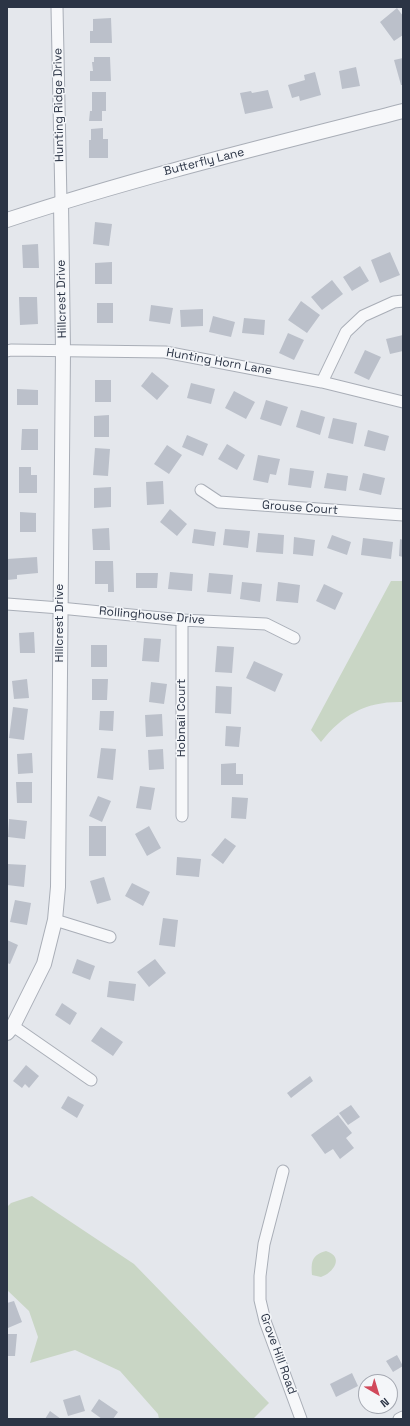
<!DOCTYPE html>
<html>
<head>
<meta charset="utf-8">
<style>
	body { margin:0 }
	#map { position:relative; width:410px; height:1426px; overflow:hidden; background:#e4e7ec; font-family:"Space Grotesk",sans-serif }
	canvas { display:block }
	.frame { position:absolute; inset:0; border:8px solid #2b3445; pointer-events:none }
	.north { position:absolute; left:358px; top:1374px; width:40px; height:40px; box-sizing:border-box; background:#f4f6f9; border:1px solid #a4a8b1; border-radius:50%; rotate:142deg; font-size:11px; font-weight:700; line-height:16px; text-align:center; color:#2b3445 }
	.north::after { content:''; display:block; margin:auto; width:14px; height:18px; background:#d1495b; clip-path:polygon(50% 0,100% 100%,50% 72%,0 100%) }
</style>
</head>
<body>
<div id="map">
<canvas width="410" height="1426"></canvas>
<div class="frame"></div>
<div class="north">N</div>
</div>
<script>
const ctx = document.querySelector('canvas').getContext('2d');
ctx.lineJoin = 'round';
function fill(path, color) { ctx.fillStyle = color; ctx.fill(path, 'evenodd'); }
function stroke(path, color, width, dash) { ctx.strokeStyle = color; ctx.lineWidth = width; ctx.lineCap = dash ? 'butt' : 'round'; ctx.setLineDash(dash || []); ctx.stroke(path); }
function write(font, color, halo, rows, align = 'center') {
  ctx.font = font + ' "Space Grotesk",sans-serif'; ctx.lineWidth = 3; ctx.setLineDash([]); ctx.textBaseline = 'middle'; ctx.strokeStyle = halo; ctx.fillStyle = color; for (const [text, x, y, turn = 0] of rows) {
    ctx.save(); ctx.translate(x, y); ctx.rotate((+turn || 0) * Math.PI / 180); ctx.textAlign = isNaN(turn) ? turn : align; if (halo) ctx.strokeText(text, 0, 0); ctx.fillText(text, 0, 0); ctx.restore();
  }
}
const green = new Path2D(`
	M391,581H403V702C367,701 343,714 321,742L311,730Z
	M32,1196L134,1264L269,1403L253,1419H159L158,1414L120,1371L75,1350L30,1363L38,1337L29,1311L7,1290V1207L11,1203Z
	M326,1251C345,1257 333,1273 321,1277L312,1275C311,1261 312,1255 326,1251Z`);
const building = new Path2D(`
	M397,8L403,16V35L394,41L380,22Z
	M111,18L112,43H90V31H93V19Z
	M94,57H110L111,81H90V71H93L92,62H94Z
	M403,58V85H401L394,60Z
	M356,67L360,86L342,89L339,71Z
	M315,72L321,95L300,101L299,96L292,98L288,85L305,80L304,75Z
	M268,90L273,108L245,114L240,93L251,91L252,93Z
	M92,92H106V111H102V121H89L90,111H92Z
	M103,128V139H108V158H89V140H91V129Z
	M95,222L112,224L109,246L93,244Z
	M38,244L39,268H23L22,245Z
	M390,252L400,275L380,283L371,260Z
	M112,262V284H95V263Z
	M360,266L369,281L352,291L343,277Z
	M332,280L343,294L322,310L311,297Z
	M19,297H37L38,324L20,325Z
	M301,301L320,315L307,333L288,320Z
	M97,303H113V323H97Z
	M151,305L173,308L170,324L149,321Z
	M203,309V326L181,327L180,310Z
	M213,316L235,322L231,337L209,332Z
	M244,318L265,320L264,335L242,333Z
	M288,333L304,340L294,360L279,353Z
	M403,335V351L390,354L386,339Z
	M365,350L381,357L369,380L354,373Z
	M152,372L169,386L157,400L141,386Z
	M95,380H111V402H95Z
	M191,383L215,389L211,404L187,398Z
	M17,389L38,390V405H17Z
	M234,391L255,402L246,419L225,408Z
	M266,400L288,407L281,426L260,419Z
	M301,410L325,417L320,435L296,427Z
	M109,415V437H94V416Z
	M333,418L357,423L353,444L328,438Z
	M22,429H38V450H21Z
	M368,430L389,436L385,451L364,446Z
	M187,435L208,444L203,456L182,447Z
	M227,444L245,455L237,470L218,459Z
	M167,445L182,455L169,474L154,464Z
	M95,448L110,449L108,476L93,475Z
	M258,455L280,459L276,475L270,474L268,483L253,480Z
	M19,467H31V475H37V493H19Z
	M290,468L314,471L311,488L288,485Z
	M327,473L348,476L346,491L324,488Z
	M363,473L385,478L381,495L359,490Z
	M163,481L164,504L147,505L146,482Z
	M111,487V507L94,508V488Z
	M170,509L187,524L177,536L160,522Z
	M20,512L36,513V532H20Z
	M109,528L110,550H93L92,529Z
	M194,529L216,532L214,546L192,543Z
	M225,529L250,531L248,548L223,545Z
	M258,533L284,535L283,554L256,552Z
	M332,535L351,542L347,555L327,548Z
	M294,537L315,540L313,556L293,554Z
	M363,538L393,542L391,559L361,555Z
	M400,539L403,540V557L399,556Z
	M37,557L38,573L17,575V579L7,580V559Z
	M95,561H113L114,592H108V584H95Z
	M170,572L193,574L192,591L168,589Z
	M136,573H158L157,588H136Z
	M209,573L233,575L231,594L207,592Z
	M242,582L262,584L260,602L240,599Z
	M278,582L300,585L298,603L276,601Z
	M324,584L343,593L335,610L316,601Z
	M34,632L35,653H20L19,633Z
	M144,638L161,639L159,662L142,661Z
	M91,645H107V667H91Z
	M217,646L234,647L232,673L215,672Z
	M254,661L283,674L275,692L246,678Z
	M27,679L29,698L14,699L12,681Z
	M92,679H108L107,700H92Z
	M151,682L167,684L164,704L149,702Z
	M216,686L232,687L231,714L215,713Z
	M13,707L28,709L24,740L9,738Z
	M100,711H114L113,731L99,730Z
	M162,714L163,736L146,737L145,715Z
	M226,726L241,727L239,747L225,746Z
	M101,748L116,749L113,780L97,778Z
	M163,749L164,769L149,770L148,750Z
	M32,753L33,773L18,774L17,754Z
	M236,763V774H243V785H221V764Z
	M16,782H32V803H17Z
	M140,786L155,788L151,810L136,808Z
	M98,796L111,801L102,822L89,816Z
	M232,797L248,798L246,819L231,818Z
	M9,819L27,821L25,839L8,837Z
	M89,826H106V856H89Z
	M149,826L161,848L147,856L135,834Z
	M225,838L236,846L223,864L211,855Z
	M177,857L201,859L199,877L176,875Z
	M7,864L26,865L24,887L7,885Z
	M104,877L111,900L97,904L90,881Z
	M132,883L150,892L143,906L125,896Z
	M15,900L31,903L27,925L10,922Z
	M163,918L178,920L175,947L159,945Z
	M7,940L18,945L10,964L7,963Z
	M77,959L95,966L90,980L72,973Z
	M155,959L166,973L149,987L137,972Z
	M109,981L136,984L134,1001L107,997Z
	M62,1003L77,1013L70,1025L55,1015Z
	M101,1027L123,1042L113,1056L91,1041Z
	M26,1065L39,1076L29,1088L25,1084L22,1088L13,1081Z
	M310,1076L313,1081L291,1098L287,1093Z
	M68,1096L84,1105L77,1118L61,1108Z
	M351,1105L360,1117L348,1125L339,1113Z
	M338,1115L352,1133L346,1138L354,1148L340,1159L333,1149L325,1154L311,1135Z
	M14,1301L22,1322L8,1328L7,1303Z
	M7,1334H17L15,1356H7Z
	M397,1355L403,1366L393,1372L386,1361Z
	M352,1373L358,1386L336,1397L330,1384Z
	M80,1395L85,1411L68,1416L63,1400Z
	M99,1399L118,1412L113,1419H102L91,1411Z
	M50,1411L61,1419H45Z`);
const minor = new Path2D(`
	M57,7L61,202
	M7,351L11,350L165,352L322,382L403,402
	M322,382L346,332L363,316L394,302L403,301
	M201,490L219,502L403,515
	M7,604L60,608L182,620L266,624L294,638
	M182,620V816
	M55,920L110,937
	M13,1026L91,1080
	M283,1171L264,1244L260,1276V1300L265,1321L301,1419
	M399,1419L403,1417`);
const tertiary = new Path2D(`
	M7,220C137,177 270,145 403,111
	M7,1033L13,1026L44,964L55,920L58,887L63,351L61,202`);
const streetNames = [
	["Hunting Ridge Drive",59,105,-91],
	["Butterfly Lane",204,162,-14],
	["Hillcrest Drive",62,299,-91],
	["Hunting Horn Lane",219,362,10],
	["Grouse Court",300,508,4],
	["Rollinghouse Drive",152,616,5],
	["Hillcrest Drive",60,623,-90],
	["Hobnail Court",182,718,-90],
	["Grove Hill Road",278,1354,70]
];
fill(green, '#c9d6c5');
fill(building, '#bbc0ca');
stroke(minor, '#a9aeb7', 13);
stroke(tertiary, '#a9aeb7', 16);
stroke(minor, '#f7f8fa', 11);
stroke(tertiary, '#f7f8fa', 14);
write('12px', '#2b3445', '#f4f6f9', streetNames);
</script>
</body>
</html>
